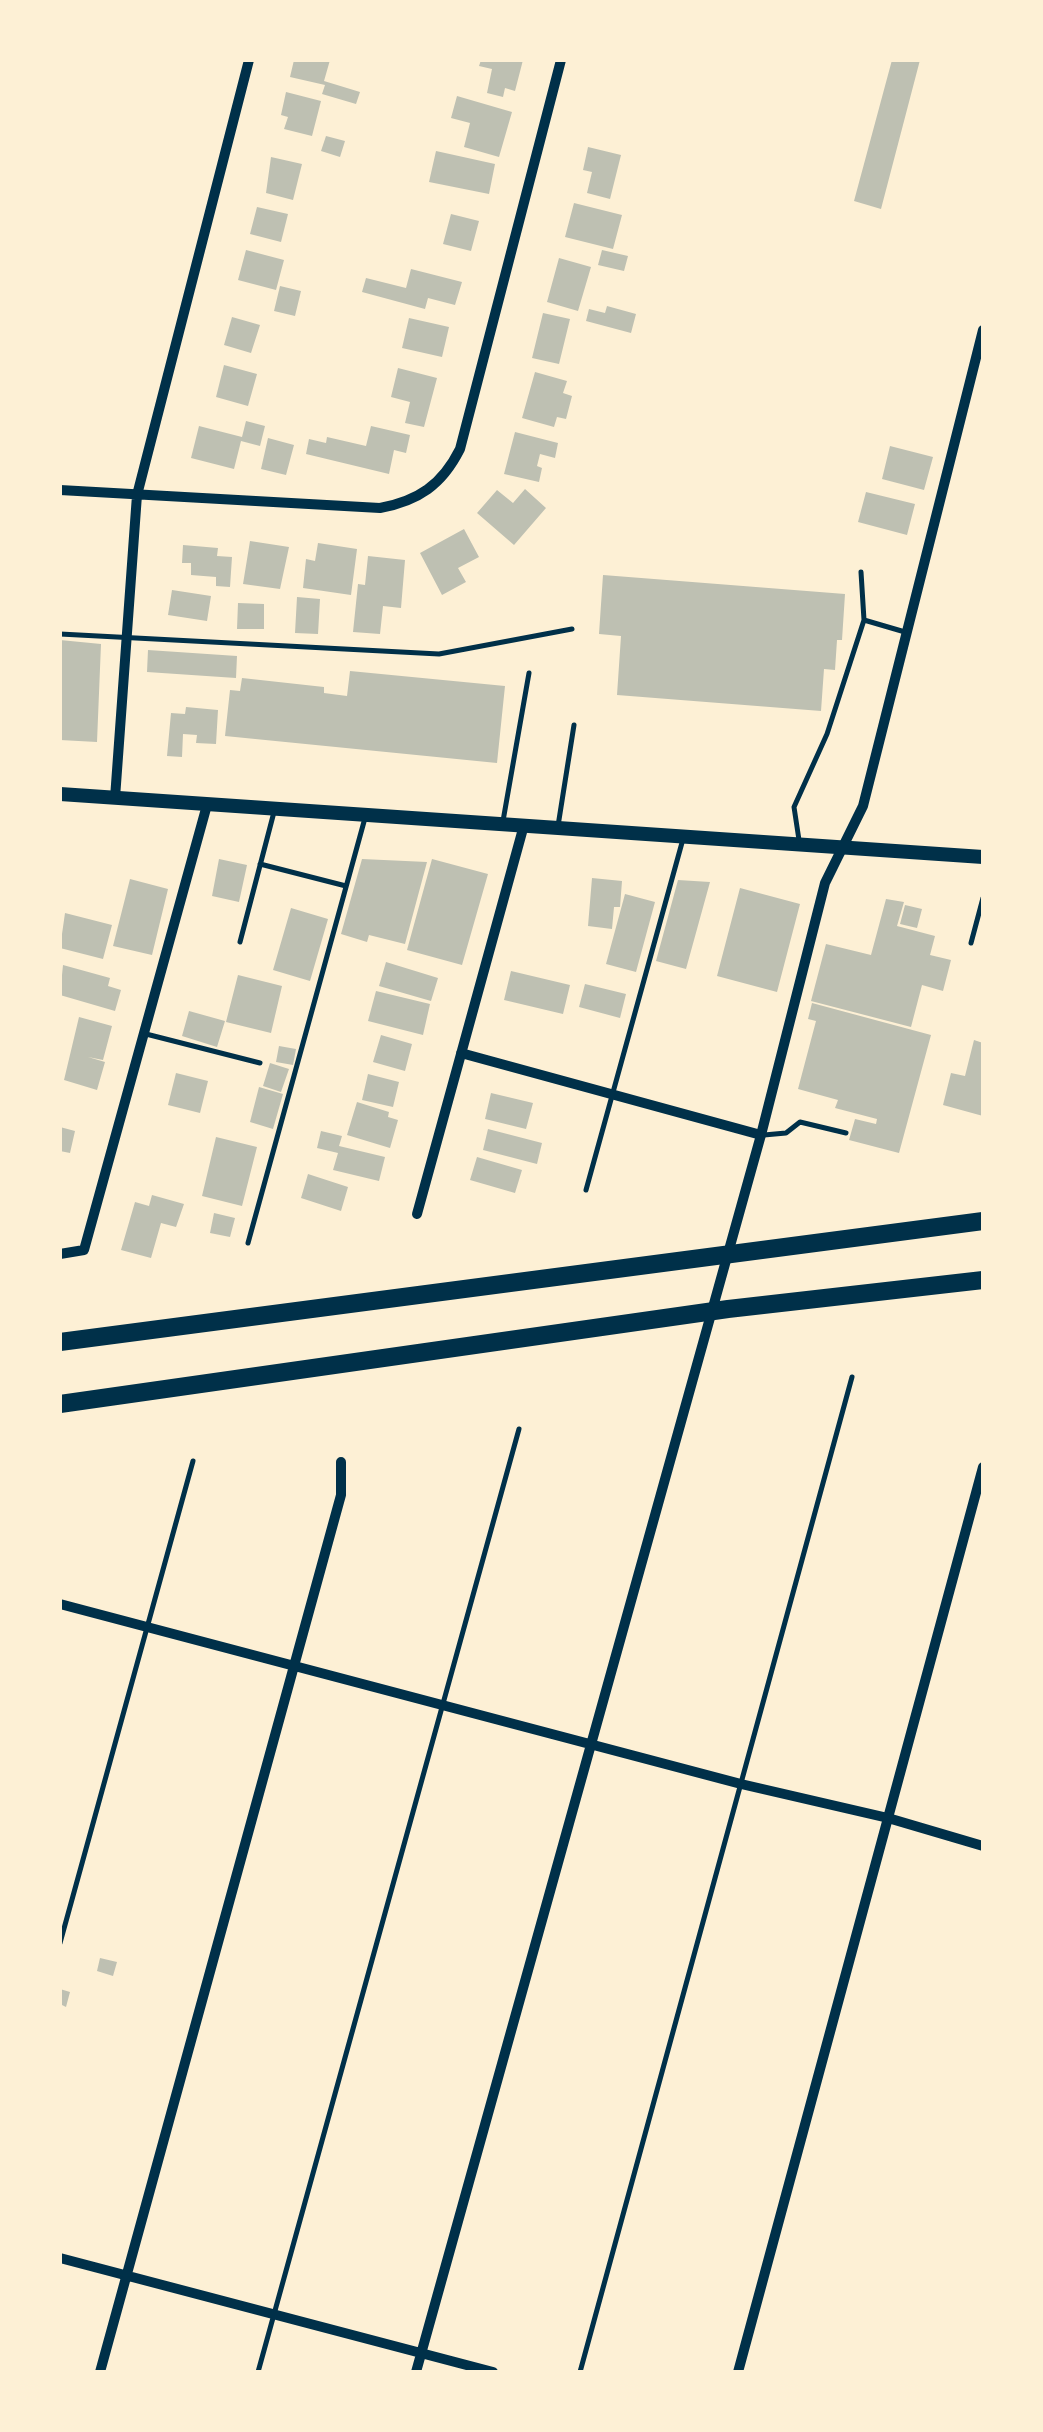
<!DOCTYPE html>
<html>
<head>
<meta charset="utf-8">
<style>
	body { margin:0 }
	#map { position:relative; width:1043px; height:2432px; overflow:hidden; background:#fdf0d5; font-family:"Work Sans",sans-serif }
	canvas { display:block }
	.frame { position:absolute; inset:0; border:62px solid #fdf0d5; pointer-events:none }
</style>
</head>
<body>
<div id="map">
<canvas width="1043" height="2432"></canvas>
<div class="frame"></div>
</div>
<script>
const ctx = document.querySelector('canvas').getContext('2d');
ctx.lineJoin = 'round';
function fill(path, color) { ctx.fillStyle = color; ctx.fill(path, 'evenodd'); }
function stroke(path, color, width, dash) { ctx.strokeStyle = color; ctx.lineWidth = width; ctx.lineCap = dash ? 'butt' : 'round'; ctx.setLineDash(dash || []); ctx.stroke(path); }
const building = new Path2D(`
	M294,60H330L324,81L360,92L356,104L322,94L325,85L290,77Z
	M481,60H523L515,91L505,88L503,97L487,93L492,69L479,66Z
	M892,60H920L881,209L854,201Z
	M286,92L321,101L312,136L284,129L288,117L281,115Z
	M457,96L512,112L499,157L464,147L470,123L451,118Z
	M326,136L345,141L340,157L321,151Z
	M588,147L621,155L610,199L587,193L592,172L583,170Z
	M436,151L495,164L489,194L429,182Z
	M271,157L302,164L293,200L266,193Z
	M574,203L622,215L613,249L565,237Z
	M257,207L288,214L281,242L250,234Z
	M451,214L479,221L471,251L443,244Z
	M246,250L284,260L276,290L238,280Z
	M602,250L628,256L624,271L598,265Z
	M559,258L591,267L578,311L547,302Z
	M411,269L462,282L455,305L428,298L425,309L362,292L366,278L406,288Z
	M280,286L301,291L295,316L274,311Z
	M607,306L636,314L631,333L586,321L589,309L605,313Z
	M543,313L570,319L559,364L532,358Z
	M232,317L260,325L251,353L224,345Z
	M409,318L449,327L442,357L402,348Z
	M224,365L257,374L248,406L216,397Z
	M398,368L437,378L424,427L405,423L410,402L391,397Z
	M535,372L567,381L563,393L572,396L566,419L557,417L554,427L522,418Z
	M246,421L265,426L260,446L241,441L234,469L191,458L199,426L242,437Z
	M371,426L410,435L406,453L394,450L389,474L306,454L309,439L326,443L327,437L366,446Z
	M515,432L558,443L555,458L540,454L537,466L542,468L539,482L504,474Z
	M268,438L294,445L286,475L261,469Z
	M890,446L933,457L924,490L882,479Z
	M525,489L546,508L514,545L477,513L497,490L513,503Z
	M866,492L915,504L907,535L858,522Z
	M464,529L479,557L458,568L466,582L442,595L420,553Z
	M250,541L289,547L280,589L243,584Z
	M318,543L357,549L351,595L303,588L306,559L315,561Z
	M183,545L218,548L217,556L232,557L230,587L216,586V577L191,575V563H182Z
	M368,556L405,560L401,608L383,606L380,634L353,632L358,584L365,585Z
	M603,575L845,594L842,640H837L835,670L824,669L821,711L617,695L621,636L599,634Z
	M172,590L211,596L207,621L168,615Z
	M297,597L320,599L318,634L295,633Z
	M238,603L264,604V629H237Z
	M60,640L101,644L97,742L60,740Z
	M148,650L237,656L236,678L147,672Z
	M350,671L505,686L497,763L225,736L230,690L240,691L242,678L324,687V693L347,696Z
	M186,707L218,710L216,744L196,743L197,735L183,734L182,757L167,756L171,713L185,714Z
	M219,859L247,865L239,902L212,896Z
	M362,859L427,862L405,944L369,935L367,942L341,934Z
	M432,859L488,874L462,965L407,950Z
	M592,878L622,881L620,907H614L612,929L588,926Z
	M130,879L168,889L152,955L113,946Z
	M678,880L710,882L686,969L656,961Z
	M740,888L800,904L777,992L717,976Z
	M625,894L655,902L636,972L606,964Z
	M886,899L904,902L897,926L935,936L930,955L951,960L943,991L922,985L911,1027L811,1001L826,944L871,955Z
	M905,905L922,909L917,928L900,924Z
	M291,908L328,919L310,981L273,970Z
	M65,913L112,925L103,959L60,948Z
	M386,962L438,978L431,1001L379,986Z
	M63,965L110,978L108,986L121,990L115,1011L60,995Z
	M511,971L570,985L563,1014L504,1000Z
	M238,975L282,986L271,1033L226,1022Z
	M585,984L626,994L620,1018L579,1007Z
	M376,991L430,1004L423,1035L368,1021Z
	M812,1003L931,1035L899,1153L849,1140L855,1119L876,1124L877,1119L835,1108L838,1100L798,1089L816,1021L808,1019Z
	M189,1011L225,1021L217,1047L182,1036Z
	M79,1017L112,1026L103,1060L88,1057L105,1062L97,1090L64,1080Z
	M381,1035L412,1044L405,1071L373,1062Z
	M974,1040L983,1043V1116L943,1105L951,1073L965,1076Z
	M279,1046L296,1049L293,1065L276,1062Z
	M270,1063L289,1069L281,1092L263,1086Z
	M176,1073L208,1081L200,1113L168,1105Z
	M368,1074L399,1082L393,1107L362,1100Z
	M259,1087L283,1094L273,1129L250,1122Z
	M491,1093L533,1103L526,1129L485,1119Z
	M357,1102L389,1112L388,1117L398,1120L390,1148L347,1135Z
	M60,1127L75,1131L70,1153L60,1151Z
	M488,1129L542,1143L537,1164L483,1150Z
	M321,1131L342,1136L339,1146L385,1157L379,1181L333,1170L338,1153L317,1148Z
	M216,1137L257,1147L242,1206L202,1196Z
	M477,1157L522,1170L515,1193L470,1180Z
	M308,1174L348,1187L341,1211L301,1198Z
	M152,1195L184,1204L176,1227L161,1223L151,1258L121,1250L135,1202L149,1206Z
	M214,1213L235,1218L230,1237L210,1233Z
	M100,1958L117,1962L113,1976L97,1971Z
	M60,1989L70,1992L66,2007L60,2004Z`);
const service = new Path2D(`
	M861,572L864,620
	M60,634L439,654L572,629
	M503,821L529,673
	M558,826L574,725
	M799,840L794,807L827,734L864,620L905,632
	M260,864L346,886
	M240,942L274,812
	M971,943L983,898
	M146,1034L260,1063
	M764,1135L786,1133L800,1122L846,1133
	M586,1190L683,839
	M248,1243L365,818
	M60,1943L193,1461
	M258,2372L519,1429
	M580,2372L852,1377`);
const minor = new Path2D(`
	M60,490L380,508C418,501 442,485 460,449L561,60
	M115,798L137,495L249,60
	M461,1053L761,1135
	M417,1214L524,825
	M60,1254L84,1250L207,805
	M60,1604L741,1784L888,1818L983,1846
	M60,2258L493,2372
	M100,2372L341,1495V1462
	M416,2372L761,1135L825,883L863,806L983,330
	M738,2372L983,1467`);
const secondary = new Path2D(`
	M60,794L983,857`);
const motorway = new Path2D(`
	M60,1342L983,1221
	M60,1404L728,1309L983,1280`);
fill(building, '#bec0b2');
stroke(service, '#003049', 5);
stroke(minor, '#003049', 10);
stroke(secondary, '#003049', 14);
stroke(motorway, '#003049', 18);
</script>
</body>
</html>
